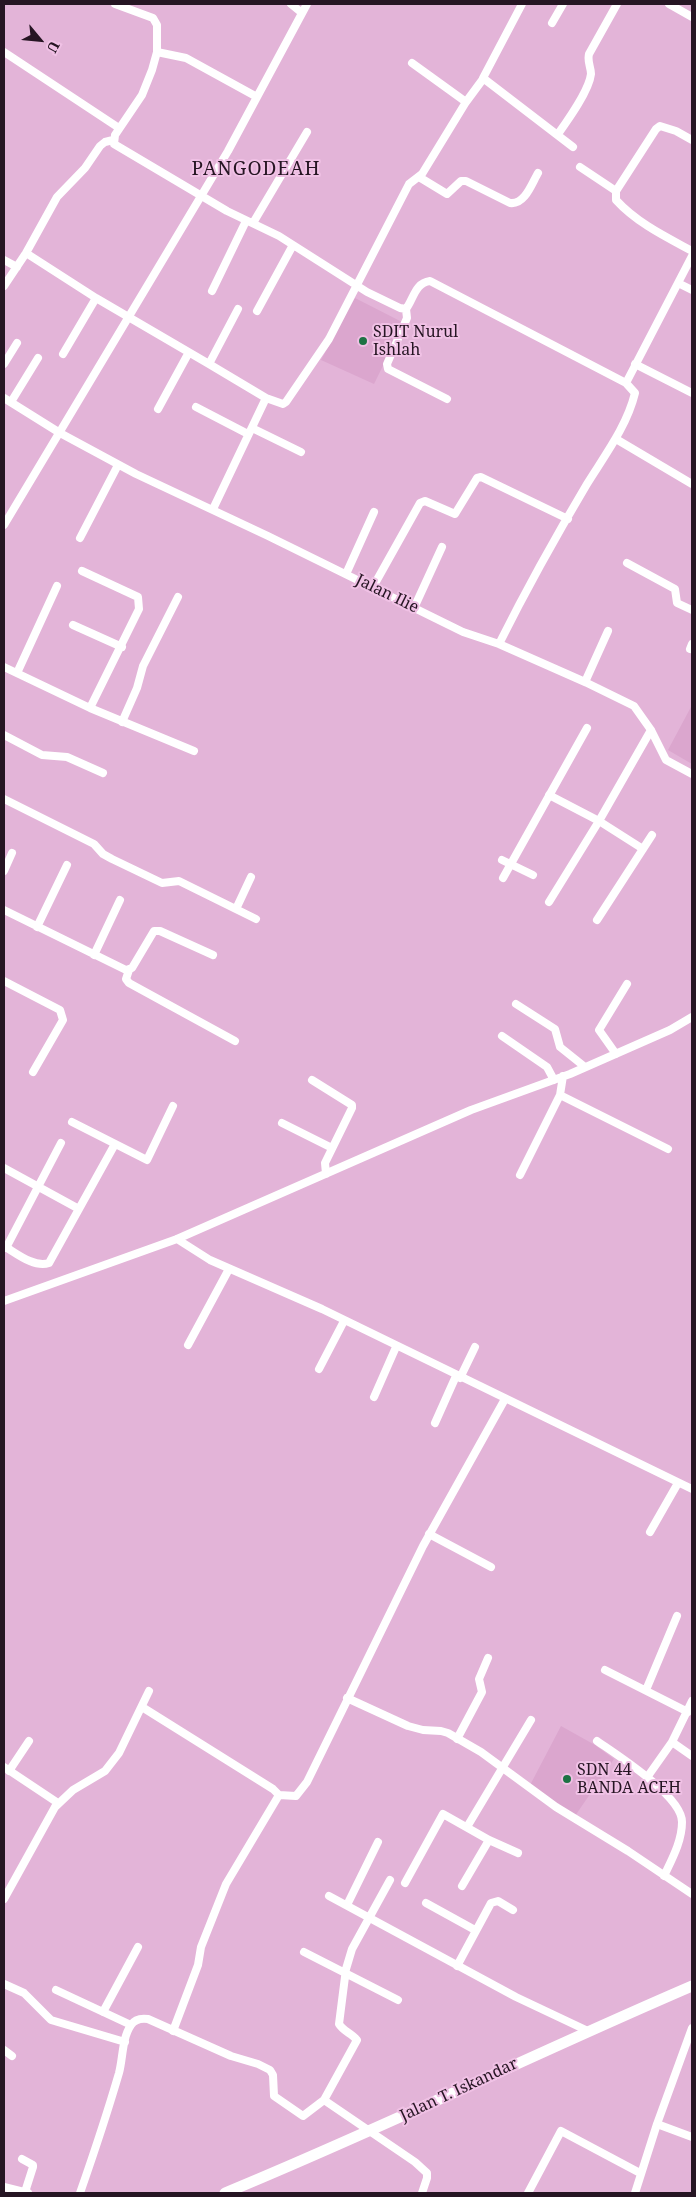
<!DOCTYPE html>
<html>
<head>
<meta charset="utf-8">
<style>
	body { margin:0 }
	#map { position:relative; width:696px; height:2197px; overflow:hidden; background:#e3b4d8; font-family:"Noto Serif",serif }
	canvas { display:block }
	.frame { position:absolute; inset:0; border:5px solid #261523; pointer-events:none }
	.north { position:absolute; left:15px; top:15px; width:50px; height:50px; -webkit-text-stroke:4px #f0c1e5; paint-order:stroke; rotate:118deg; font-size:14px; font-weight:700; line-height:20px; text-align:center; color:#261523 }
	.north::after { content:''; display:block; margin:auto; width:18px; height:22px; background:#261523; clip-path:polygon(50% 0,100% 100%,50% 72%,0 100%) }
</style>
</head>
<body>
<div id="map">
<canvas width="696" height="2197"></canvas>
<div class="frame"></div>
<div class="north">U</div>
</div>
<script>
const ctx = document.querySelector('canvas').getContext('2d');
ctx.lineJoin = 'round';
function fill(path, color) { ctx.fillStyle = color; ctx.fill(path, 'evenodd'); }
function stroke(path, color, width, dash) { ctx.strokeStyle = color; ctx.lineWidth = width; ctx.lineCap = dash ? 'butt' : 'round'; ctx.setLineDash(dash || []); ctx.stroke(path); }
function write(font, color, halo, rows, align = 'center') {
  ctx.font = font + ' "Noto Serif",serif'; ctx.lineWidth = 4; ctx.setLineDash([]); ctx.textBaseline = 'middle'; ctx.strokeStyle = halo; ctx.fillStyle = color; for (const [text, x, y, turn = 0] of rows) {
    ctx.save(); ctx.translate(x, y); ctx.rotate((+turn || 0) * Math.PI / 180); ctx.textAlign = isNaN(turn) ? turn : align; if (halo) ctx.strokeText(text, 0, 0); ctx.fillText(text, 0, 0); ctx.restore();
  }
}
const built = new Path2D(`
	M355,298L404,323L374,384L321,360Z
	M692,705V764L668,750Z
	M561,1726L595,1745L614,1759L575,1816L528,1789Z`);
const street = new Path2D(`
	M115,4L153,18L157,25V52L152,70L142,95L115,135L114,144L227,211L279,236L367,292L400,308L406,309C414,298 415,283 430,281L626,383
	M291,4L302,13
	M522,4L483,78L573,147
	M669,4L692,17
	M552,23L563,4
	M4,52L119,128
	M412,63L466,102
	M257,97L307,4
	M558,134C568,120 589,91 591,74C591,67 587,62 589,54L617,4
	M580,167L616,191L656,129L660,126L676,131L692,140
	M419,177L447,194L461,181H466L510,203C525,205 532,183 538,173
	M616,191V200C637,223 666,237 692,251
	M253,223L307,132
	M26,253L96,298
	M4,260L17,267
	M678,283L692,290
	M4,286L26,253L57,197L85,168L100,146L105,142L113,140
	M212,291L246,221
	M406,309L407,318L387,364L388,369L447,399
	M257,311L293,245
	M63,354L96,298L209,364L238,309
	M4,364L17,343
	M209,364L266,398L213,509
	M635,364L692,393
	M4,398L60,433L136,474L268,536L463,632L499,644L585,682L634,706L651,730L666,760L692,774
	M266,398L283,404L286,402L329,339L409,184L422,174L466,102L483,79
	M11,402L38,358
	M196,407L248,434
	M158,409L188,354
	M252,428L301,452
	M616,439L692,484
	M4,525L228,151L257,97L186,58L157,52
	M80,538L118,465
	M627,563L675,589L677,603L692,610
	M82,571L138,597L139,609L90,708
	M346,574L374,512
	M373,587L420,503L425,501L455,514L477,478L481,477L568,519
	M414,608L442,547
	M73,625L122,647
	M499,644C526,590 556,536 587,484C605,455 627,426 635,393L626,383L692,256
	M690,649L692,644
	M4,667L90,708L194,751
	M17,673L57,586
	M585,682L608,631
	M122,722L137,688L143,666L178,597
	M4,735L42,755L67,757L103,773
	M549,795L599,821L643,849
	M4,799L94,844L103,854L112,859L162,883L179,881L256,919
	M502,860L533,875
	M4,871L12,853
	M503,878L587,728
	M549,902L599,821L651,730
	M236,909L251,877
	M4,910L126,970L132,968L154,931H160L213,955
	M597,920L652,835
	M37,927L67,865
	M94,955L120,900
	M129,970L126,979L129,983L235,1041
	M4,981L60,1010L63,1020L33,1072
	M516,1004L555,1029L560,1047L585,1067
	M502,1036L547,1067L554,1080
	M616,1054L599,1030L627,984
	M312,1080L352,1105V1108L325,1163L326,1174
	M560,1095L668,1149
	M72,1122L147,1160L173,1106
	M282,1123L332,1148
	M4,1168L79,1209
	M520,1175L560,1095L563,1076
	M177,1239L210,1260L322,1309L692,1489
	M4,1246C16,1253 34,1268 49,1263L115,1144
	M6,1248L61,1143
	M4,1301L177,1239L471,1110L570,1074L670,1030L692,1017
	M188,1345L229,1269
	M319,1369L344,1321
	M460,1378L475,1347
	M374,1397L396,1347
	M435,1423L456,1376
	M650,1532L678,1483
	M429,1534L491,1567
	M605,1670L688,1712
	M646,1690L677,1616
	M347,1698L408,1726L423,1730L441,1731L448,1733L481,1752L556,1807L628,1851L692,1894
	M142,1707L273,1789L279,1795L226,1884L201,1947L198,1965L173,2031
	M457,1739L482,1692L479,1679L488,1658
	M597,1741C617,1755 682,1796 682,1822C682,1841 672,1859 664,1876
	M672,1742L692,1756
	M4,1767L58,1803L55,1807
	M9,1771L29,1741
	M648,1776L672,1742L692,1701
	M279,1795L296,1796L307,1782L423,1546L505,1399
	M467,1827L531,1720
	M405,1883L443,1814L489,1840L518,1853
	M462,1886L489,1840
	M329,1896L516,1997L588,2031
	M4,1899L55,1807L73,1790L105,1771L119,1753L149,1691
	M426,1903L475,1930
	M347,1905L378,1842
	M304,1952L398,2000
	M457,1966L491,1903L498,1901L513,1910
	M4,1984L24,1993L51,2020L125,2042
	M56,1990L131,2025
	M103,2012L138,1947
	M4,2050L12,2056
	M324,2100L415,2162L427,2173V2178L422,2193
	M657,2124L692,2137
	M22,2159L33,2165V2167L25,2192
	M4,2187L28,2193
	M80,2193C94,2153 107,2114 119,2073C123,2058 122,2038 131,2025C135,2019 141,2018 148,2019L231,2056L258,2064L270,2070L273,2075L274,2096L303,2116L324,2100L357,2040C351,2033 343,2031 339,2024L346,1969L352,1949L390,1880
	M528,2193L561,2131L640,2173
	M635,2193L657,2124L692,2028`);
const secondary = new Path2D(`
	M225,2193C383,2128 536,2053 692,1986`);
const markers = [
	[363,341,5,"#1d7244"],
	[567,1779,5,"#1d7244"]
];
const poiNames = [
	["SDIT Nurul",373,332],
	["Ishlah",373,350],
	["SDN 44",577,1770],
	["BANDA ACEH",577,1788]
];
const streetNames = [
	["Jalan Ilie",387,594,26],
	["Jalan T. Iskandar",459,2090,-25]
];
const quarterNames = [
	["PANGODEAH",256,170]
];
fill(built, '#dba6ce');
stroke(street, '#fff', 8);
stroke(secondary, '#fff', 11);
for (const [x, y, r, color] of markers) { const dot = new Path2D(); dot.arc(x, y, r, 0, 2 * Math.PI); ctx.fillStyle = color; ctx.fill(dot); stroke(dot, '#f0c1e5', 2); }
write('16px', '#261523', '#f0c1e5', poiNames, 'left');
write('16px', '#261523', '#f0c1e5', streetNames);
ctx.letterSpacing = '1px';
write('19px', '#261523', '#f0c1e5', quarterNames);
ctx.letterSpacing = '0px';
</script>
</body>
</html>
